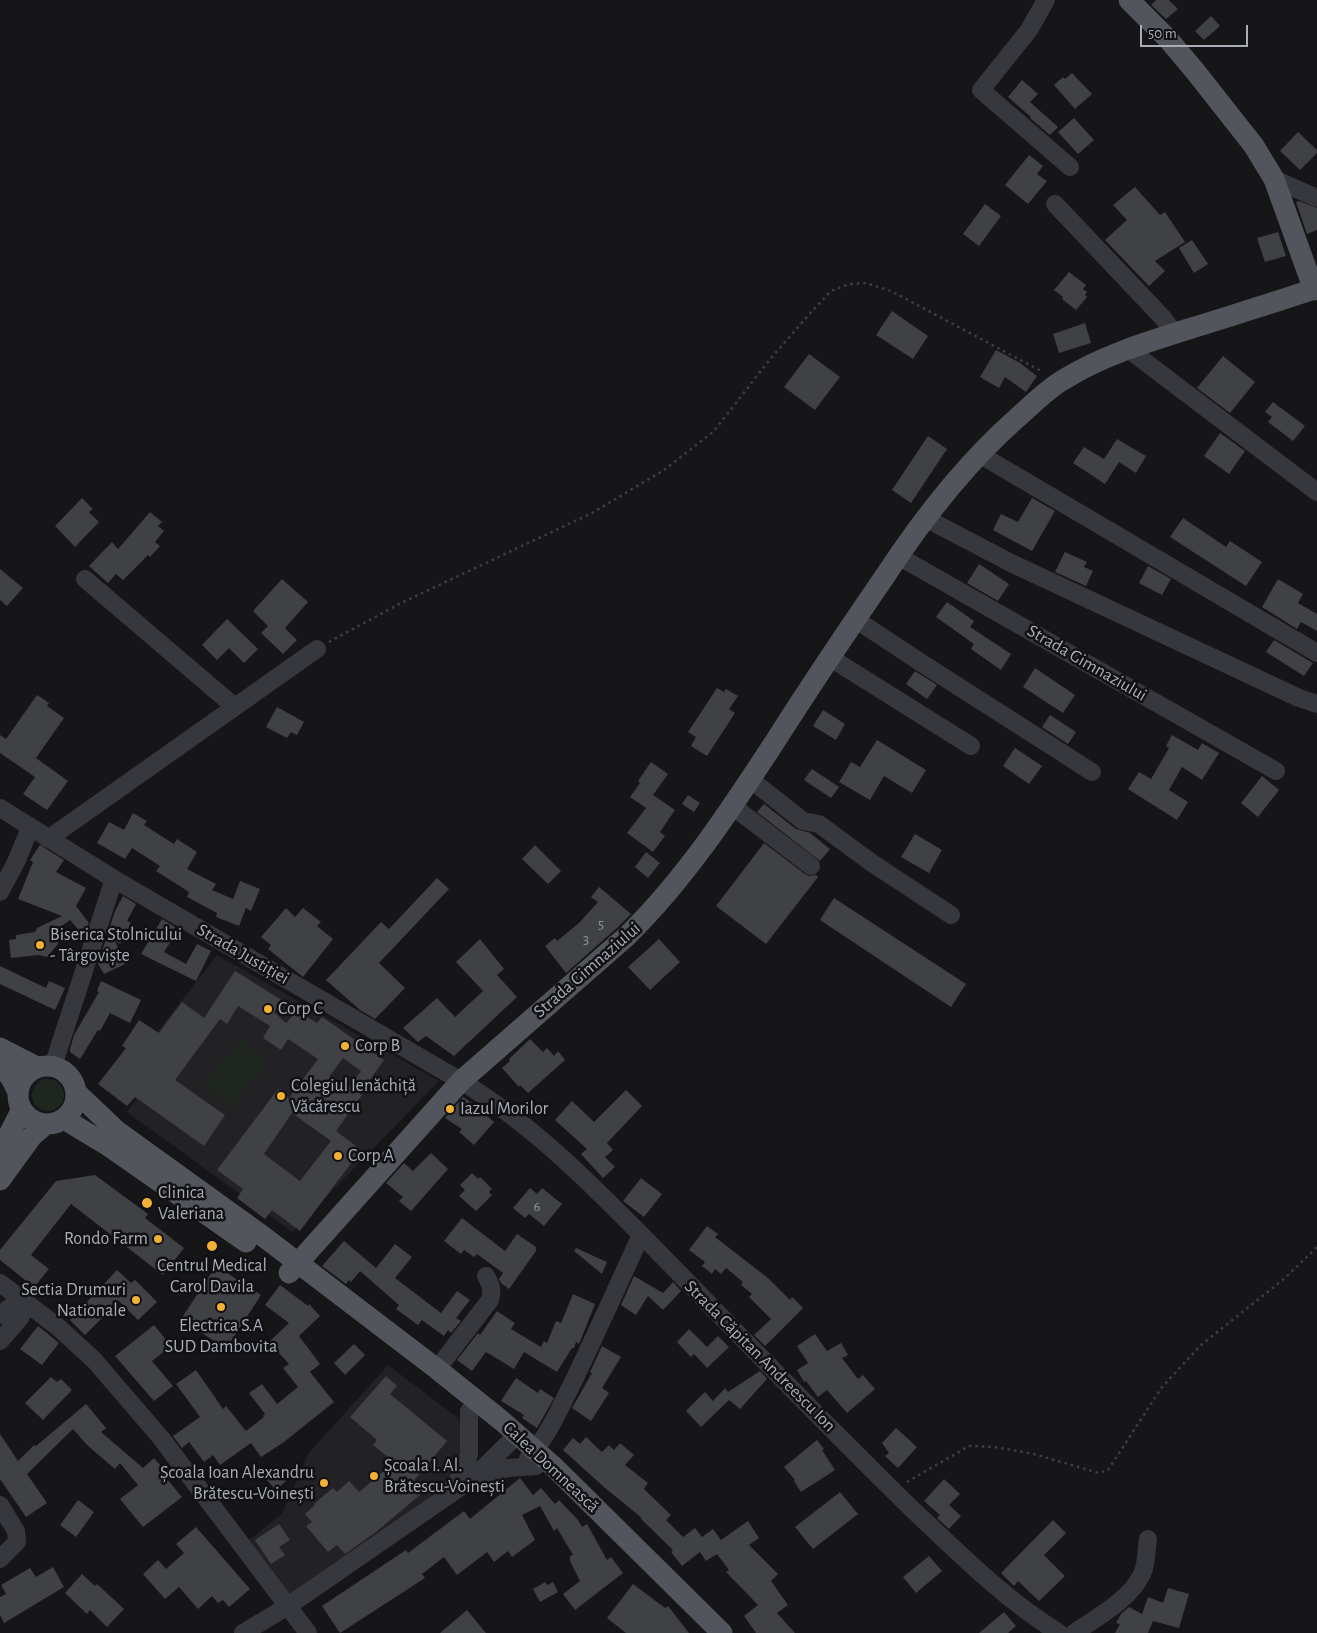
<!DOCTYPE html>
<html>
<head>
<meta charset="utf-8">
<style>
	body { margin:0 }
	#map { position:relative; width:1317px; height:1633px; overflow:hidden; background:#161618; font-family:"Alegreya Sans",sans-serif }
	canvas { display:block }
	.scale { position:absolute; left:1140px; top:25px; width:108px; height:22px; box-sizing:border-box; border:2px solid #a8adb8; border-top:0; padding-left:6px; font-size:15px; line-height:18px; white-space:nowrap; color:#a8adb8; -webkit-text-stroke:4px #111113; paint-order:stroke }
</style>
</head>
<body>
<div id="map">
<canvas width="1317" height="1633"></canvas>
<div class="scale">50 m</div>
</div>
<script>
const ctx = document.querySelector('canvas').getContext('2d');
ctx.lineJoin = 'round';
function fill(path, color) { ctx.fillStyle = color; ctx.fill(path, 'evenodd'); }
function stroke(path, color, width, dash) { ctx.strokeStyle = color; ctx.lineWidth = width; ctx.lineCap = dash ? 'butt' : 'round'; ctx.setLineDash(dash || []); ctx.stroke(path); }
function write(font, color, halo, rows, align = 'center') {
  ctx.font = font + ' "Alegreya Sans",sans-serif'; ctx.lineWidth = 5; ctx.setLineDash([]); ctx.textBaseline = 'middle'; ctx.strokeStyle = halo; ctx.fillStyle = color; for (const [text, x, y, turn = 0] of rows) {
    ctx.save(); ctx.translate(x, y); ctx.rotate((+turn || 0) * Math.PI / 180); ctx.textAlign = isNaN(turn) ? turn : align; if (halo) ctx.strokeText(text, 0, 0); ctx.fillText(text, 0, 0); ctx.restore();
  }
}
const built = new Path2D(`
	M217,955L439,1081L292,1232L127,1112L155,1074L137,1058Z
	M388,1365L458,1418L464,1434L465,1451L456,1469L445,1484L416,1510L292,1598L249,1540L282,1514L308,1454Z`);
const green = new Path2D(`
	M240,1039L267,1062L232,1108L203,1085Z
	M32 1095a16 16 0 1 1 32 0a16 16 0 1 1-32 0Z`);
const building = new Path2D(`
	M1156,0H1169L1178,9L1166,19L1151,5Z
	M1211,16L1220,26L1204,40L1195,31Z
	M1072,73L1092,94L1075,109L1054,85L1063,77L1065,79Z
	M1022,80L1038,94L1030,102L1058,127L1050,135L1030,118L1031,117L1008,97Z
	M1074,118L1094,140L1078,154L1058,132Z
	M1298,132L1317,150V153L1300,170L1280,151Z
	M1029,155L1043,166L1037,174L1047,181L1028,204L1005,185Z
	M1135,187L1160,215L1165,212L1185,242L1155,261L1165,271L1149,286L1105,240L1127,220L1113,205Z
	M1299,201L1317,208V230L1307,234L1296,202Z
	M985,204L1001,216L979,246L963,234Z
	M1278,232L1286,256L1265,262L1257,238Z
	M1192,240L1208,264L1194,273L1179,248Z
	M1069,272L1086,285L1083,289L1087,292L1085,295L1087,297L1076,310L1062,299L1063,297L1054,290Z
	M892,311L928,336L913,359L876,335Z
	M1085,323L1091,343L1059,353L1053,334Z
	M996,350L1020,363L1037,376L1026,392L1005,377L999,388L980,377Z
	M809,354L840,377L815,410L784,387Z
	M1223,356L1255,382L1230,413L1197,388Z
	M1273,402L1305,426L1293,441L1268,422L1272,417L1265,412Z
	M1220,433L1245,451L1229,474L1204,456Z
	M928,436L947,449L911,503L892,490Z
	M1117,439L1146,456L1136,473L1119,462L1105,484L1073,463L1084,447L1104,459Z
	M82,498L93,509L89,512L99,522L75,547L55,526Z
	M1032,498L1055,511L1032,551L993,530L1001,514L1018,522Z
	M150,512L162,522L158,526L164,531L155,542L160,546L150,557L148,555L123,580L116,574L108,583L89,566L112,542L118,549Z
	M1183,518L1226,547L1230,541L1262,562L1246,586L1170,537Z
	M1065,552L1087,562L1084,567L1093,571L1086,586L1055,572Z
	M979,564L1009,584L998,601L967,583Z
	M1148,566L1171,579L1162,595L1139,583Z
	M0,569L23,588L7,606L0,600Z
	M282,579L308,602L285,628L297,640L283,654L261,633L268,626L253,611Z
	M1278,579L1303,594L1298,603L1317,614V631L1301,622L1297,629L1262,607Z
	M947,602L974,621L970,627L1011,654L1001,670L971,649L974,644L936,617Z
	M227,619L258,649L244,663L229,648L217,660L202,645Z
	M1274,640L1313,663L1304,676L1266,652Z
	M1035,668L1075,695L1063,713L1023,687Z
	M915,671L937,685L927,699L906,684Z
	M717,688L724,692L726,689L738,696L729,709L735,713L707,756L691,746L696,737L688,732Z
	M37,695L49,703L47,706L64,718L36,758L68,781L47,810L23,794L35,777L0,753V735L6,739Z
	M277,707L304,722L297,735L291,732L287,738L266,727Z
	M823,710L845,724L836,740L813,726Z
	M1050,715L1076,732L1068,744L1042,727Z
	M1172,735L1198,750L1202,743L1219,753L1202,780L1182,767L1169,790L1188,802L1177,820L1128,789L1139,772L1151,779L1169,748L1166,746Z
	M877,740L926,770L912,793L884,776L870,800L839,782L851,762L860,767Z
	M1015,748L1042,766L1029,784L1003,766Z
	M651,762L668,774L653,795L675,810L660,832L665,836L653,852L627,833L646,808L630,797L640,783L638,781Z
	M812,769L839,787L831,798L804,780Z
	M1262,776L1279,790L1258,817L1241,803Z
	M688,795L700,803L694,812L682,804Z
	M764,804L796,829L810,833L830,849L820,861L757,812Z
	M133,813L147,821L144,825L174,844L177,839L197,852L187,869L216,884L212,890L233,899L240,881L260,889L251,911L246,908L239,926L216,917L217,913L187,897L189,892L156,871L160,866L132,848L125,859L97,843L109,822L124,830Z
	M915,834L942,850L929,873L901,857Z
	M764,843L805,874L809,876L816,875L818,877L766,944L716,906Z
	M40,845L64,860L56,872L86,888L76,906L89,923L84,936L70,920L56,930L58,944L47,957L39,955L11,958L9,940L16,939V935L35,932L37,928L62,916L18,899L33,862L30,860Z
	M535,845L561,871L548,884L522,859Z
	M646,852L660,863L648,878L635,867Z
	M437,878L449,889L379,963L405,988L375,1019L360,1010L326,980L381,922L389,929Z
	M599,887L631,914L618,927L566,973L545,946L555,938L557,941L579,923L598,902L591,897Z
	M123,896L136,904L127,921L131,923L120,944L115,941L125,964L104,974L98,964L115,911Z
	M834,898L966,984L951,1007L820,920Z
	M286,908L295,917L303,908L321,922L317,926L333,939L303,977L268,949L271,945L261,937Z
	M162,919L175,927L169,936L173,938L164,952L186,964L197,944L211,951L196,981L141,954Z
	M480,939L504,969L497,975L517,997L454,1056L426,1036L418,1042L403,1028L437,998L455,1017L483,991L456,962Z
	M659,939L680,962L650,990L628,967Z
	M0,966L46,988L49,981L65,988L55,1010L0,984Z
	M235,971L283,1001L274,1012L286,1023L297,1011L317,1023L322,1017L384,1060L360,1094L362,1095L336,1131L361,1150L300,1231L272,1210L265,1219L237,1198L243,1189L217,1170L278,1089L289,1098L318,1059L288,1039L281,1050L263,1038L270,1026L238,1006L227,1024L220,1019L175,1080L225,1115L204,1146L135,1097L127,1106L98,1084L126,1048L122,1046L139,1020L159,1033L182,1002L204,1018ZM343,1058L361,1071L347,1090L329,1077ZM292,1113L331,1141L300,1181L264,1154Z
	M101,981L141,1000L130,1023L110,1013L100,1031L98,1030L80,1059L70,1052V1049L74,1035L99,992L97,991Z
	M530,1039L543,1052L547,1048L554,1056L558,1051L565,1060L528,1093L520,1085L519,1087L502,1068L510,1061L509,1059Z
	M626,1090L642,1106L607,1143L613,1150L605,1157L615,1167L603,1178L581,1154L587,1149L555,1120L572,1101L594,1122Z
	M463,1097L475,1105L494,1122L474,1145L459,1132L462,1129L445,1118Z
	M431,1153L448,1169L411,1211L399,1201L403,1197L386,1183L404,1163L413,1171Z
	M472,1173L478,1179L480,1177L492,1189L489,1192L492,1195L476,1211L459,1196L465,1190L460,1185Z
	M95,1175L148,1214L145,1218L184,1248L163,1275L71,1204L31,1255L49,1269L34,1287L0,1260V1250L56,1181Z
	M641,1178L662,1194L644,1217L623,1201Z
	M530,1188L537,1194L542,1188L562,1204L544,1226L529,1214L525,1218L513,1208Z
	M462,1218L505,1251L517,1234L536,1247V1251L509,1289L501,1283L499,1279L503,1273L477,1254L474,1257L464,1250L461,1254L444,1241Z
	M707,1226L718,1234L715,1237L768,1278L790,1300L792,1297L803,1308L765,1346L754,1335L771,1319L749,1297L752,1294L741,1285L743,1282L726,1268L721,1274L715,1269L712,1274L702,1266L705,1262L689,1250Z
	M344,1241L376,1268L395,1244L412,1257L395,1278L441,1313L457,1291L470,1300L456,1318L461,1321L451,1333L448,1330L444,1336L422,1320L418,1325L396,1309L399,1305L360,1271L351,1282L349,1280L346,1284L322,1266Z
	M576,1248L607,1262L602,1274L574,1251Z
	M216,1266L261,1295L226,1349L181,1319Z
	M117,1270L131,1283L135,1280L157,1302L138,1320L119,1301L85,1335L70,1320Z
	M634,1276L663,1293L673,1282L681,1291L663,1310L648,1296L636,1315L621,1305Z
	M280,1285L308,1306L309,1304L320,1316L299,1336L320,1364L310,1372L334,1402L284,1442L261,1457L251,1443L220,1465L213,1455L204,1462L189,1442L182,1448L173,1436L200,1417L176,1384L196,1370L223,1409L226,1406L246,1431L264,1417L263,1416L265,1414L249,1393L262,1384L277,1404L298,1387L283,1368L289,1364L269,1342L289,1323L265,1305Z
	M573,1294L595,1304L579,1344L576,1342L574,1348H572L557,1372L524,1352L514,1369L486,1352L472,1371L457,1360L478,1333L480,1335L497,1311L515,1323L511,1329L541,1347L544,1341L547,1343L556,1321L561,1323Z
	M154,1325L171,1346L152,1361L173,1386L154,1401L115,1356Z
	M38,1326L59,1343L42,1365L20,1349Z
	M689,1329L707,1347L718,1336L729,1347L707,1368L694,1354L691,1357L677,1342Z
	M815,1334L827,1351L841,1343L848,1355L842,1358L858,1379L863,1375L875,1389L847,1413L827,1390L818,1397L806,1381L804,1382L797,1370L808,1363L797,1346Z
	M354,1344L365,1355L345,1375L334,1363Z
	M602,1346L621,1357L602,1388L609,1393L591,1421L572,1408L592,1373L590,1372Z
	M760,1371L767,1379L740,1409L729,1400L701,1427L686,1411L705,1392L713,1401L725,1388L728,1392Z
	M386,1376L397,1386L390,1394L447,1441L412,1483L421,1494L376,1532L345,1554L337,1545L328,1552L306,1526L312,1522L305,1514L315,1505L314,1504L333,1488L337,1492L349,1481L359,1492L394,1462L373,1445L377,1440L350,1417Z
	M51,1377L57,1382L61,1379L72,1390L43,1420L25,1403Z
	M516,1378L538,1393L540,1389L554,1398L537,1428L522,1418L524,1415L501,1401Z
	M86,1404L106,1428L101,1432L143,1468L154,1458L165,1471L162,1473L182,1497L143,1527L120,1499L138,1485L120,1463L115,1469L87,1445L73,1429L27,1474L47,1503L26,1517L0,1479V1434L18,1461L34,1445L36,1446Z
	M896,1428L917,1447L898,1468L885,1456L889,1453L882,1443Z
	M586,1437L602,1452L609,1445L614,1450L620,1443L634,1455L625,1465L648,1483L644,1489L671,1515L666,1520L683,1537L695,1528L702,1537L713,1529L721,1540L748,1521L759,1538L749,1545L778,1574L771,1581L788,1605L777,1613L795,1633H756L744,1616L758,1605L726,1572L729,1570L717,1554L706,1561L700,1552L682,1566L671,1552L673,1550L641,1519L642,1518L605,1488L563,1450L573,1438L580,1444Z
	M817,1440L824,1449L822,1450L835,1470L801,1492L794,1481L795,1480L784,1467Z
	M274,1468L286,1481L276,1490L264,1477Z
	M520,1478L533,1495L541,1488L555,1504L559,1500L578,1520L582,1527L587,1524L607,1560L611,1557L623,1573L575,1610L563,1594L580,1581L570,1561V1556L573,1555L557,1528L554,1531L540,1506L522,1515L535,1540L512,1557L508,1551L494,1562L487,1552L457,1575L444,1557L422,1574L425,1578L340,1633L322,1606L406,1550L408,1553L464,1511L470,1519Z
	M944,1479L960,1494L949,1505L961,1516L949,1529L937,1518L940,1515L924,1501Z
	M840,1492L858,1514L813,1549L795,1527Z
	M78,1500L94,1512L76,1537L60,1525Z
	M1053,1520L1066,1533L1044,1555L1065,1576L1039,1601L1018,1581L1014,1586L1001,1573Z
	M279,1524L290,1540L279,1547L285,1555L271,1564L255,1540Z
	M196,1527L250,1589L229,1607L223,1600L218,1603L212,1596L198,1609L179,1587L165,1599L143,1574L158,1560L166,1569L184,1553L176,1544Z
	M929,1556L942,1571L916,1593L903,1577Z
	M53,1567L64,1587L4,1623L0,1615V1597L6,1594L1,1585L30,1568L36,1577Z
	M82,1574L95,1586L97,1584L124,1609L107,1627L90,1610L87,1614L65,1593Z
	M545,1582L547,1585L553,1582L558,1592L540,1602L533,1589Z
	M633,1584L665,1608L668,1606L689,1633H626L607,1618Z
	M1168,1588L1189,1594L1179,1628L1153,1621L1148,1633H1115L1120,1624L1116,1623L1121,1614L1129,1607L1142,1614L1148,1597L1163,1603Z
	M467,1610L486,1633H440Z
	M1004,1612L1016,1626L1008,1633H979Z`);
const path = new Path2D(`
	M329,642L401,603L592,513L664,470L714,431L771,358L813,310L831,291L849,284L866,283L891,291L1043,372
	M907,1482L969,1446L995,1447L1034,1454L1099,1473L1108,1470L1162,1387L1201,1345L1285,1278L1317,1247`);
const minor = new Path2D(`
	M1046,0L1029,30L981,90L1070,167
	M1274,179L1317,198
	M1055,204L1163,318L1174,333
	M1128,349L1317,492
	M979,454L1317,653
	M925,518L1011,563L1299,698L1317,704
	M898,556L1276,771
	M85,579L235,707
	M855,619L917,660L1092,772
	M829,657L971,746
	M750,779L803,821L819,824L872,863L951,915
	M731,805L811,866
	M0,808L114,879L461,1081C540,1129 606,1199 670,1264C750,1346 830,1429 912,1509C959,1553 1004,1599 1059,1633
	M48,839L317,649
	M0,892L16,862L30,828
	M53,1066L114,879
	M0,1283L58,1327L94,1360L161,1438L308,1633
	M0,1315L13,1305L26,1302
	M0,1341L20,1318L26,1302
	M437,1369L490,1300C493,1290 491,1285 486,1276
	M528,1459C548,1436 560,1408 574,1380C597,1332 619,1283 641,1235
	M477,1477L508,1468L536,1466
	M454,1486L466,1467L469,1453V1411
	M0,1505L16,1531L17,1542L0,1559
	M243,1633L288,1606L472,1479L518,1434
	M1074,1633C1096,1618 1131,1599 1142,1574C1147,1564 1146,1550 1148,1539`);
const major = new Path2D(`
	M1129,0L1168,39L1195,71L1254,146L1274,179L1314,290
	M0,1048L37,1067
	M0,1064L11,1078L18,1092
	M18 1095a29 29 0 1 1 58 0a29 29 0 1 1-58 0Z
	M77,1093L117,1131L264,1237L437,1369L502,1421L553,1466L722,1633
	M64,1119L107,1145L246,1242
	M0,1152L22,1109
	M0,1180L32,1136L46,1124
	M289,1273L461,1081L627,936C686,878 731,809 776,740C811,685 848,630 885,576C923,518 965,464 1017,418C1032,405 1046,390 1063,380C1103,355 1150,341 1195,327C1236,314 1277,302 1317,288`);
const markers = [
	[40,945,5,"#f2b134"],
	[268,1009,5,"#f2b134"],
	[345,1046,5,"#f2b134"],
	[281,1096,5,"#f2b134"],
	[450,1109,5,"#f2b134"],
	[338,1156,5,"#f2b134"],
	[147,1203,6,"#f2b134"],
	[158,1239,5,"#f2b134"],
	[212,1246,6,"#f2b134"],
	[136,1300,5,"#f2b134"],
	[221,1307,5,"#f2b134"],
	[374,1476,5,"#f2b134"],
	[324,1483,5,"#f2b134"]
];
const numberNames = [
	["5",601,924],
	["3",586,939],
	["6",537,1206]
];
const streetNames = [
	["Strada Gimnaziului",1087,663,30],
	["Strada Justiției",243,954,30],
	["Strada Gimnaziului",587,970,-41],
	["Strada Căpitan Andreescu Ion",760,1356,45],
	["Calea Domnească",551,1467,43]
];
const poiNames = [
	["Biserica Stolnicului",50,935],
	["- Târgoviște",50,956],
	["Corp C",278,1009],
	["Corp B",355,1046],
	["Colegiul Ienăchiță",291,1086],
	["Văcărescu",291,1107],
	["Iazul Morilor",460,1109],
	["Corp A",348,1156],
	["Clinica",158,1193],
	["Valeriana",158,1214],
	["Rondo Farm",148,1239,"right"],
	["Centrul Medical",212,1266,"center"],
	["Carol Davila",212,1287,"center"],
	["Sectia Drumuri",126,1290,"right"],
	["Nationale",126,1311,"right"],
	["Electrica S.A",221,1326,"center"],
	["SUD Dambovita",221,1347,"center"],
	["Școala I. Al.",384,1466],
	["Brătescu-Voinești",384,1487],
	["Școala Ioan Alexandru",314,1473,"right"],
	["Brătescu-Voinești",314,1494,"right"]
];
fill(built, '#222225');
fill(green, '#1e261f');
fill(building, '#404145');
stroke(path, '#3d3f44', 2.5, [2.5, 4]);
stroke(minor, '#37383d', 18);
stroke(major, '#53555c', 21);
for (const [x, y, r, color] of markers) { const dot = new Path2D(); dot.arc(x, y, r, 0, 2 * Math.PI); ctx.fillStyle = color; ctx.fill(dot); stroke(dot, '#111113', 2); }
write('15px', '#8e929b', null, numberNames);
write('18px', '#a8adb8', '#111113', streetNames);
write('18px', '#a8adb8', '#111113', poiNames, 'left');
</script>
</body>
</html>
